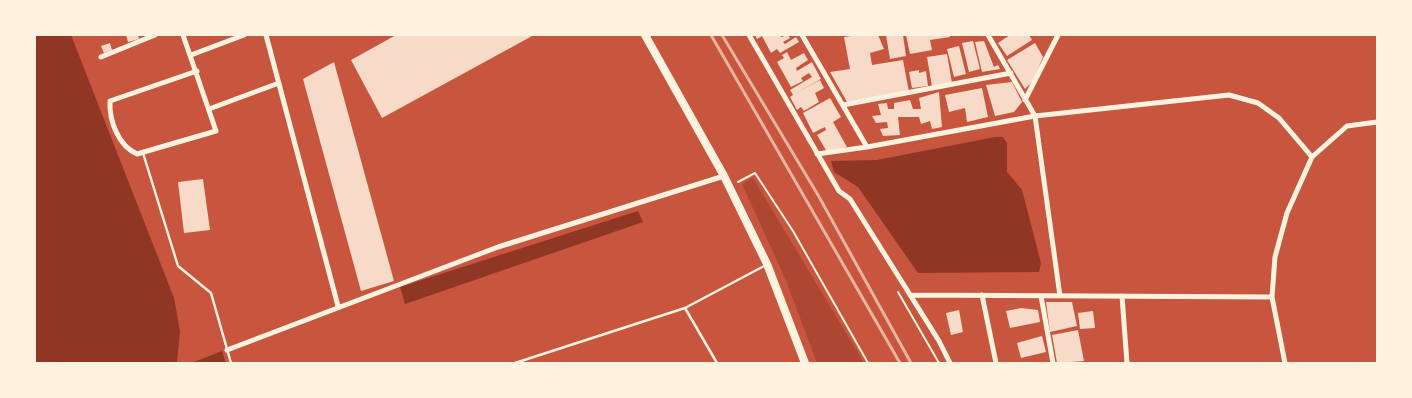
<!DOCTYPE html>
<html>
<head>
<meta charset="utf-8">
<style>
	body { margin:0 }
	#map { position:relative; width:1412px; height:398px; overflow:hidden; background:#c8553d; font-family:"DejaVu Sans",sans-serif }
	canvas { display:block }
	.frame { position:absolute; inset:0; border:36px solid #fff3e0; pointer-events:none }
</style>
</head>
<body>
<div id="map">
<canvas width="1412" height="398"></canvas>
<div class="frame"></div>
</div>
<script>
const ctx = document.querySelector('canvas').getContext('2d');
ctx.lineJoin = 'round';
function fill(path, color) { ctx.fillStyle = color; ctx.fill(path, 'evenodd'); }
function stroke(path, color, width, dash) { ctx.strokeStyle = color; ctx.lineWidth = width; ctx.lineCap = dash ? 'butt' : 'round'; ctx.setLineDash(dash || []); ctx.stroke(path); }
const green = new Path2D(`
	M753,178L864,363H817L785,278L742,184Z`);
const water = new Path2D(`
	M35,35H71L174,298L180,331L177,363H35Z
	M995,137H1003L1007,143V172L1022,190L1041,263L1039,272L918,273L858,187L834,172L831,161L877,160Z
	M638,211L643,222L405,304L400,287Z
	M222,351L226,363H191Z`);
const building = new Path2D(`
	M126,35H138L139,39L128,42Z
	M396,35H534L382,118L351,60Z
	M755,35H780L781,37L788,35L790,38L783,42L785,44L796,37L799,42L780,53L777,49L771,53L762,36L757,39Z
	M858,35H878L884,49L870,53L872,65L903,60L909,92L847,102L830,72L850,69L844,37Z
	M886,35H903L906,56L890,59Z
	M906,35H949L950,37L930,40L932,50L910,54Z
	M1010,35H1029L1032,40L1007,56L998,43Z
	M973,41L980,69L969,72L962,43Z
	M984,41L994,67L998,65L1000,69L982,72L975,42Z
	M110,43L112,50L104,53L101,46Z
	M1035,43L1043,57L1033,81L1025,89L1007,60Z
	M959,46L966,74L954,77L947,49Z
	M787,52L791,60L804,53L808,60L796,68L797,71L812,62L821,79L796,93L820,80L824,88L815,93L819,102L804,111L801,107L797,110L790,97L793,95L790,90L812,77L809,73L801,78L803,81L791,87L777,62L784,58L782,55Z
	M947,54L952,83L932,87L927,57Z
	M334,62L394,281L361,291L303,79Z
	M919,70V73L926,71L928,86L912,88L909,72Z
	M1012,82L1022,102L1014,112L995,116L986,85Z
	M982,88L988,117L967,122L965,108L949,112L945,95Z
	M939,92L942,127L932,129L930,121L921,124L919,117H898L900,135L883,136L880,129L888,128L887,122L876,123L872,116L881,115L878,104L887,103L888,109H894V103L910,100L913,109H921L919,98Z
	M830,98L841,117L833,122L847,147L827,152L817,135L826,130L825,127L813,133L803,113Z
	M203,179L210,230L184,233L178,182Z
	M1046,302H1072L1077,326L1050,332Z
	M1021,308L1038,310L1040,322L1010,328L1006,311Z
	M959,310L963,332L951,335L946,313Z
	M1093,311L1095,328L1080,329L1078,313Z
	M1078,330L1084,361L1057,363L1052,335Z
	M1042,336L1046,352L1021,358L1017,343Z`);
const path = new Path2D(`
	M738,182L755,173L793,231L868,363
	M898,292L939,363`);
const service = new Path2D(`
	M143,153L178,266L211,293L231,363
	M685,308L717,363
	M515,363L685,308L766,265`);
const minor = new Path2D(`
	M183,35L216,131L137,154C119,146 109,122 110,101L197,71
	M266,35L338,306
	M749,35L839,191L850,199L939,341L950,363
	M802,35L867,147
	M988,35L1035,116L1060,296
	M191,55L244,35
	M101,57L155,35
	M1025,100L1058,35
	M843,105L1011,73
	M209,109L279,83
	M817,154L867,147L1035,116L1229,95L1258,103L1279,118L1312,157
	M910,295L1272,297
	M982,295L996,363
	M1041,296L1053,363
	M1122,296L1127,363
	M227,350L498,247L724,176
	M1285,363L1272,297L1275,257L1287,213L1312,157L1347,126L1377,122`);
const secondary = new Path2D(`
	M645,35L724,176L767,264L805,363`);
const rail = new Path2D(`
	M711,35L900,363
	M722,35L818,195L911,363`);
fill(green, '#ae4732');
fill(water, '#8f3625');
fill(building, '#f7dbc8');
stroke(path, '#fff3e0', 2);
stroke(service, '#fff3e0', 2.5);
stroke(minor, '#fff3e0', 5);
stroke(secondary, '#fff3e0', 8);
stroke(rail, '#e9b49f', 3);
</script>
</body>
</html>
